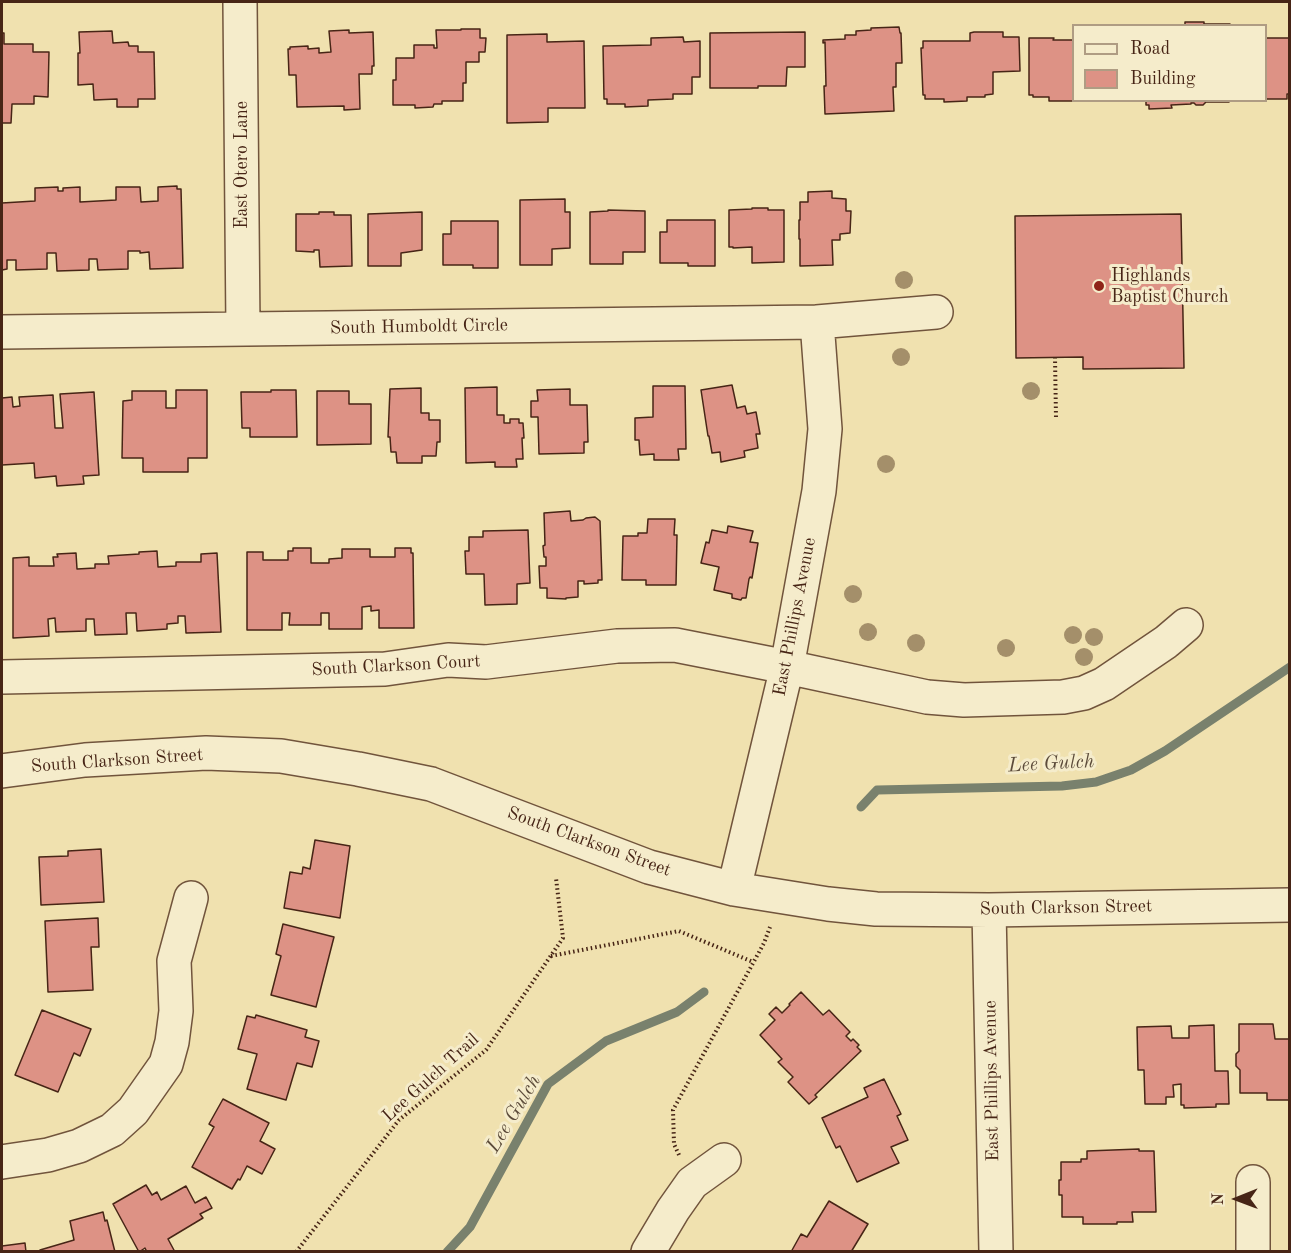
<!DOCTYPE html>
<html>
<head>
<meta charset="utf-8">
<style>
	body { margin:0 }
	#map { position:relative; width:1291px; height:1253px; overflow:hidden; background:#f0e1af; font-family:"Old Standard TT",serif }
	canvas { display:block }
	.frame { position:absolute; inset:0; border:3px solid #472516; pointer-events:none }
	.legend { position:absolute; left:1072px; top:24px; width:195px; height:78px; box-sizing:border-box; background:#f5eccb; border:2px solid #af9c83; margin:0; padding:8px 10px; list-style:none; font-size:18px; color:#472516 }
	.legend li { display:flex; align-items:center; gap:12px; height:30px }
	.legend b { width:30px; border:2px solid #af9c83 }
	.north { position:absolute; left:1207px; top:1169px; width:60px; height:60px; -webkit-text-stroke:4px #f5eccb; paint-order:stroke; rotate:269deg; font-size:16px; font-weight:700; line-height:24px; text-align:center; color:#472516 }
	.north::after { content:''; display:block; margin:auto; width:21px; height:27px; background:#472516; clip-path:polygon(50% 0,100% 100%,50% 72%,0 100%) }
</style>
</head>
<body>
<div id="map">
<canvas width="1291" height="1253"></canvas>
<div class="frame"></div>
<ul class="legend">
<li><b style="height:8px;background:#f5eccb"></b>Road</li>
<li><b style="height:16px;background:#dd9285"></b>Building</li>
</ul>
<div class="north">N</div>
</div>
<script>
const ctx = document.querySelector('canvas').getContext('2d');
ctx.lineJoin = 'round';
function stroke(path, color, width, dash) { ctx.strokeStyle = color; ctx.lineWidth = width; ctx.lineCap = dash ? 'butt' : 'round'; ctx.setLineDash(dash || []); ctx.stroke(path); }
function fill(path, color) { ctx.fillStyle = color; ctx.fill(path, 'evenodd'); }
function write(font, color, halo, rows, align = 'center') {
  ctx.font = font + ' "Old Standard TT",serif'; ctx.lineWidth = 6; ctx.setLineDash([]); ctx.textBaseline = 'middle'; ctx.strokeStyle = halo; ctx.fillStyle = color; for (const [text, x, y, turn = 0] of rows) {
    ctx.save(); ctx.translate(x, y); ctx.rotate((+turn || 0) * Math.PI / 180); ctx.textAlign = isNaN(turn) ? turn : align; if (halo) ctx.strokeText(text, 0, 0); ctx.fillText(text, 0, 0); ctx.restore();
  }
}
const stream = new Path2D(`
	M861,807L877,790L1062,786L1096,782L1131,770L1165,751L1290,667
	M447,1252L470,1227L548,1084L606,1041L677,1012L704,992`);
const building = new Path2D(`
	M1185,22H1204V24H1230V26H1185Z
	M899,27L900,33H901L902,63H896V87H893L894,111L825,114L824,86H826L825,42L823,43V40L845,39V35H856V31L871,30V28Z
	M461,29H480V38H486L485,52H479V62H466V83H463V101H442V104H434L433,107L415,108V105H393V80H396V58H414V45H434V48H437L436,30H461Z
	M1290,29V94H1287V99H1266V38H1289Z
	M349,30V33L373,32L374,66H372V74H359L360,109L344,110V106L297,107L296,75H289L288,49H290V47L308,46V49L319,48V53L331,52L329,31Z
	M112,31L113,43L128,42L129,46H138V52H154L155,99H138V107H117V99L94,100L93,84L78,85V53H80L79,32Z
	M805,32V67H787L786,86H758V88H710V33Z
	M974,32H1003V37H1019L1020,71L993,72V94L985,95V97H967V101L944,102V99H925V95H923L921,48H923V41H970V33Z
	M2,33H4V44H33V52H49L48,97L34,96V104H12L11,123H2Z
	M547,34V42L584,41L585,108H548V122L507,123V35Z
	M683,37L684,42L700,41V77H692V94H673V99L648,100V106L625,107V104H607V99H604L603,46L651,45V38Z
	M1029,38H1054L1053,40H1074V100L1075,101H1049V97H1033V95H1029Z
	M1146,100H1229V102H1206L1203,105H1196L1194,103H1191V104L1171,105L1172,108L1149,109V105H1146Z
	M177,186V189H181L183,268L150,269L149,252L140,253V251H128V269L98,270L97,259H89V270L57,271L56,253H47V269L16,270V260H7V269L2,270V203L35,201V188L58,187V191H63V188L80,187V202L116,200V187H140L141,202L158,201V187Z
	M832,191V198L846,199V211H851L850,233L840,234V240H832L833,265L800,266V239H799V220H800V202H808V192Z
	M565,199V212H570V248L552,249V265H520V200Z
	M752,208H768V210H784V262L752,263V247L733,248V247H729V210L752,209Z
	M608,210L645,211V252H623V264H590V212L608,211Z
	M319,212H334V215H351L352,266L320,267L319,250H314V252L296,251V214H319Z
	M422,212V250L401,253V266H368V214Z
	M1181,214L1184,368L1083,369V357L1016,358L1015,216Z
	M667,220H715V266H688V263H660V232H667Z
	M451,221H498V268H473V265H443V234H451Z
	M732,385L737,408L745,406L747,414L756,412L760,434H756L758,448L744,451L745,457L721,462L720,452L712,453L709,436H708L701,390Z
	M653,386H685L686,449H678L679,460H654V454L640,455L639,440H635V418L653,417Z
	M497,387V415H504V423H510V419H519V423H523L524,438H522L523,459H516L517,467H495V462L466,463L465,388Z
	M421,388V413H429V420H440V442H437L436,456H422V463H397L396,452H391L390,437H388L390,389Z
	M570,389V405H587L588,442H584V453L539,454L538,417H531V401H538L537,390Z
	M176,390H207V458H188V472H143V458H122L123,401L132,400V391H166V408H176Z
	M271,390H296L297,437H250V428H242L241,392H271Z
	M317,391H349V404H371V444L317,445Z
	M94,392L99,475L83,476L84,484L57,486L56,476L35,478L34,463L2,465V398L12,397L13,407L20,406L19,397L53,395L55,428H63L60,394Z
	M570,511L571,521L583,520L586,518L595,517L600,521L602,580H598V583L584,584V581H578V597L566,598V599L547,598V588H540L539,566H546V557H544L543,546L545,545L544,513Z
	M648,519H675L674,535H677L676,585H646V580H622L623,536H638V533H647Z
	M728,526L753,531L750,542L758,543L752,578L750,577L749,579L746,598H742L741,600L732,598V594L714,590L719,567L701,563L706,542L709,543L712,530L727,533Z
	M528,530L530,583L517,584V604L485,605L484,574H466L465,551H469V537H483V531Z
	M293,548H311V563H329V559L342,558V549H370V557H395V548H411V553H413L414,628H379V610L371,611V606L362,607V629H329V613H321V625H289L290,613H282V630H247V552H263V560H288V551H293Z
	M157,551L158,567L176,566V562H201V554L217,553L221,632L186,633L185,616H178V623L167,624V629L137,631L136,613H126L127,634L95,635L94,619H86V631L56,632L55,618L48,619L49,636L13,638V558L29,557V566H54L53,557H58L57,554L76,553L77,569L95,568V564H109L108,556L139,554V552Z
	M315,840L350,846L340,918L284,908L290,872L302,874L303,867L310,869Z
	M101,849L104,902L41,905L39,857L68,856V851Z
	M98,918L99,947H91L93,990L48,992L45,921Z
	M283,924L334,937L316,1007L271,995L281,956L276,954Z
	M801,992L823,1015L829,1010L850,1032L846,1036L851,1041L853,1039L859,1045L857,1047L861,1051L815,1095L817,1097L809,1104L788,1082L793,1077L778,1062L782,1059L760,1035L775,1020L769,1014L776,1007L782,1013L790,1005L789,1004Z
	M42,1010L91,1029L80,1056L74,1053L58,1092L15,1075Z
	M256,1015L307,1030L305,1037L319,1041L312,1067L297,1063L286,1100L247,1089L257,1054L238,1049L247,1016L255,1018Z
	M1239,1024H1273L1275,1039H1290V1100H1267V1093H1240V1070L1236,1066V1054L1239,1051Z
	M1214,1025L1215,1071H1228L1229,1104H1216V1107L1184,1108V1105H1181V1084L1173,1085L1174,1097H1166V1104H1145L1144,1070H1138L1137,1027L1171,1026L1172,1038H1189V1026Z
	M884,1079L901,1114L897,1116L908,1140L891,1147L899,1163L857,1182L840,1146L836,1148L822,1118L868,1097L864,1088Z
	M223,1099L269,1123L260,1141L275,1149L262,1174L247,1166L240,1180L238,1179L232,1189L192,1167L214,1127L209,1124Z
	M1139,1149V1151H1154L1156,1212H1132L1133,1222H1117V1224H1083V1217H1062V1195H1059V1180H1061V1162H1081V1159H1087V1151Z
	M146,1185L152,1195L157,1192L161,1200L186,1186L195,1203L206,1197L212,1208L200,1214L203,1218L168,1239L175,1252H147L145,1248L139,1252L113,1204Z
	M829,1201L868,1224L851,1252H791L801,1234L807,1237Z
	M103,1212L105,1221L107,1220L115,1252H40V1250L74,1240L70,1221Z
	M25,1243L26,1252H2V1246Z`);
const path = new Path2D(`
	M1055,357L1056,418
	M551,956L679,931L753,962
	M679,1155L674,1144L673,1110L764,943L770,927
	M296,1252L399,1120L486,1050L563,938L556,878`);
const minor = new Path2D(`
	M240,2L243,329
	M817,322L936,312
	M2,332L817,322L825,429L819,491L787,667L734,889
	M2,677L385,669L448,660L486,662L617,646L675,645L787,667L927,697L964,700L1063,697L1084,693L1104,684L1166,642L1186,625
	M2,771L85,760L206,753L281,756L358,769L431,784L649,867L734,889L828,904L876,909L989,910L1290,905
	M989,910L996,1252
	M2,1162L48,1155L79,1146L112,1130L133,1111L166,1064L172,1042L176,1011L174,961L191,898
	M1253,1182V1252
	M648,1252L673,1210L692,1183L724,1160`);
const trees = [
	[904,280],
	[901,357],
	[1031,391],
	[886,464],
	[853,594],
	[868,632],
	[1073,635],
	[1094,637],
	[916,643],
	[1006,648],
	[1084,657]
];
const markers = [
	[1099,286,6,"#8f2418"]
];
const streetNames = [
	["East Otero Lane",242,165,-90],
	["South Humboldt Circle",419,327,-1],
	["East Phillips Avenue",795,617,-79],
	["South Clarkson Court",396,666,-3],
	["South Clarkson Street",117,761,-4],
	["South Clarkson Street",589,842,20],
	["South Clarkson Street",1066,908,-1],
	["Lee Gulch Trail",431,1078,-42],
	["East Phillips Avenue",992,1081,-91]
];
const poiNames = [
	["Highlands",1111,276],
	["Baptist Church",1111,297]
];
const waterNames = [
	["Lee Gulch",1051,764,-3],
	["Lee Gulch",514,1114,-59]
];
stroke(stream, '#79816d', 9);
fill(building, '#dd9285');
stroke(building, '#472516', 1.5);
stroke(minor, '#71543c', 36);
stroke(path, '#472516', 4, [1.5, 3]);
stroke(minor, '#f5eccb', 33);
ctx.fillStyle = '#a48f6a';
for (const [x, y] of trees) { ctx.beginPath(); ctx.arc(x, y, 9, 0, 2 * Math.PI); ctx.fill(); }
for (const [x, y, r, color] of markers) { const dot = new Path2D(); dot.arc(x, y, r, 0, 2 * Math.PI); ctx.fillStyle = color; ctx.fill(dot); stroke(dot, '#f5eccb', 2); }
write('18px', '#472516', '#f5eccb', streetNames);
write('18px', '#472516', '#f5eccb', poiNames, 'left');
write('italic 20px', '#5c4b3a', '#f5eccb', waterNames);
</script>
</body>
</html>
